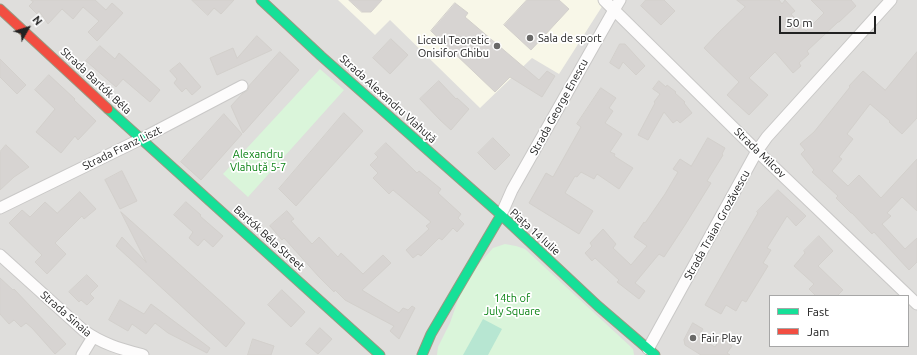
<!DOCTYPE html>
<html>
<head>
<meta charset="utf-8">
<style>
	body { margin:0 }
	#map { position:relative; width:917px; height:355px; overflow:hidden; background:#f0eeeb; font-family:Ubuntu,sans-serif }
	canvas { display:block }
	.legend { position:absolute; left:769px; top:295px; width:140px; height:52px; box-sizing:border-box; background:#fff; border:1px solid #a7a7a7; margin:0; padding:5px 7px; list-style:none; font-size:12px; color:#222 }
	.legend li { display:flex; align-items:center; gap:8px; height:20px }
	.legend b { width:20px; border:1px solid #a7a7a7 }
	.north { position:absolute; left:8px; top:8px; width:40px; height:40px; -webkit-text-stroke:3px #fff; paint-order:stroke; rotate:51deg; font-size:11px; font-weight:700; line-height:16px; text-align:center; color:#222 }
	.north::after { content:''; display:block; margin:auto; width:14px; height:18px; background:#222; clip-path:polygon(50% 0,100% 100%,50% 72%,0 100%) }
	.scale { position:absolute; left:779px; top:16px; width:97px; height:18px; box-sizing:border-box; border:2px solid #222; border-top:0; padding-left:5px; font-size:12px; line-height:14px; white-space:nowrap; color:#222; -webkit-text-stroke:3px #fff; paint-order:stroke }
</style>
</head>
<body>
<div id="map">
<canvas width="917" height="355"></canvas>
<ul class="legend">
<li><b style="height:5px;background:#16e098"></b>Fast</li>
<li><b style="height:5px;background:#f24e42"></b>Jam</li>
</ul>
<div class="north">N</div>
<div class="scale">50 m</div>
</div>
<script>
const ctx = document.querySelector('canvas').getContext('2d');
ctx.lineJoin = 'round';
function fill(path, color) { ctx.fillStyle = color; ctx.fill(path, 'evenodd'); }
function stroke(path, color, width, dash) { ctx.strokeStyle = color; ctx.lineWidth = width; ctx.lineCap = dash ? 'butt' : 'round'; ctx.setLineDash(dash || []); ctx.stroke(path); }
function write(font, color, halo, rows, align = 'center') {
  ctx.font = font + ' Ubuntu,sans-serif'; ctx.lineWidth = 3.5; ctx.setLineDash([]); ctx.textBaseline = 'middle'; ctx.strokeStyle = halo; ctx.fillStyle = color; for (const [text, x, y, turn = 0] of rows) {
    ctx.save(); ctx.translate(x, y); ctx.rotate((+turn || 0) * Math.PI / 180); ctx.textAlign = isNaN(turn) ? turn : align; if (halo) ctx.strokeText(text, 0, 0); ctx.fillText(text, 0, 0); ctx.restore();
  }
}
const residential = new Path2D(`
	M0,0H917V355H0ZM770,296H908V346H770Z`);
const education = new Path2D(`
	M338,0H598L603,5L559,74L532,58L480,108L390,20L375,35Z`);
const park = new Path2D(`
	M320,69L344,90L248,197L223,174Z
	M505,244L516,246L525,249L630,346L633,349L634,355H437L438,347L450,323L460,294L477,266L493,248Z`);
const pitch = new Path2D(`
	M483,319L502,329L488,355H463Z`);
const building = new Path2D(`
	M31,0H95L106,10L112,3L123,13L97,41L88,32L99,21L83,7L73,19L62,9L48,24L39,11L37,14L29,6L33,2Z
	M192,0H234L221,14L214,8L208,15Z
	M349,0H382L371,12H362Z
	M527,0H559L569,9L531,50L504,25Z
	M646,0H664L675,11L661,25L641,6Z
	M737,0H779L782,4L785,0L795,11L791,14L806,31L824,13L811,0H851L856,6L839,22H838L807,51L809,54L799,63L801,66L793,73L775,52L749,78L768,95L749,115L727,95L739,82L704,48L718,33L745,7Z
	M455,3L468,13L465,17L539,80L547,71L555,76L542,97L510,77L495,92L431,31Z
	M257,36L272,50L217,75L210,58L233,48L237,58Z
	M391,39L408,55L390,74L373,58Z
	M620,44H625L645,66L636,75L623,62L619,69L610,63Z
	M100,46L115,59L119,53L160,90L150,102L123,79L116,87L86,61Z
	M280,52L299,70L243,133L231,106L242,94L248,90L249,86Z
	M917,52V118L902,134L889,122L890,121L870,104L847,134L853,139L839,157L842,159L832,171L848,186L859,175L881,198L917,159V211L902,197L887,213L891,216L882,224L905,249L917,238V262L909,270L874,232L872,234L852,213H851L836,198L838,196L812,172L814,170L801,154L805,150L800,144L814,132L850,87L849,86L863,71L885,90Z
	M0,59L26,85L17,94L0,77Z
	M180,63L201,87L192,95L186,88L182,92L174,83L177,79L170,71Z
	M49,75L75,99L74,100L96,121L78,140L75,136L61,153L36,132L55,109L35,90Z
	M439,81L456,99L457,98L469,109L451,130L440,120L420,99Z
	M659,81L666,87L667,85L676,92L675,93L685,102L684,103L692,113L680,123L677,120L673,123L664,112L648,140L638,135L655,103L654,102L660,94L653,89Z
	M601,88L616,98L609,108L613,111L605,123L622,134L610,152L615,154L614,156L633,168L619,189L597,174L594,179L581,172L577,177L575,176L565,193L593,211L579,234L529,203L546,173L553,177L581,127L577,124Z
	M344,113L363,131L296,206L279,189Z
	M224,114L242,134L201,180L181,162Z
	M493,138L510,155L495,170L478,153Z
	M708,138L725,148L722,154L723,155L707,181L711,183L685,225L664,257L659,254L635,283L645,291L639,299L617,282L619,280L595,258L592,261L585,253L592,246L590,243L603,229L616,244L613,248L631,265L647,246L634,237L644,222L645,223L665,194L678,172L673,169L680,159L691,166Z
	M386,143L417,173L419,171L441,189L438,193L461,214L458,218L464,224L457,232L453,228L442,240L439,238L421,256L418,254L413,258L406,250L429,229L426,226L431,222L393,190L389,194L373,178L378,173L370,165L378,157L375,154Z
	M6,145L29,167L14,177L0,190V152Z
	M122,171L137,201L120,209L105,180Z
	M778,190L806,216L796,226L787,216L767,248L771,250L763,263L768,266L746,302L742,300L736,311L726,305L721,314L705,305L734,254L758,213L757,212Z
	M80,192L96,209L84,219L82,216L55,243L66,254L47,274L35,262L42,255L9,223L22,210L30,217L45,202L57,213Z
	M186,202L201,215L200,216L223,236L213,247L204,239L198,246L189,238L193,232L174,215Z
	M287,211L294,219L291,221L312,244L319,237L338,257L341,253L363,274L383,255L391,263L362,290L399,313L403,308L408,310L412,306L415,308L399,339L390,331L394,326L345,300L335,290L334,292L319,277L284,238L282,240L270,226Z
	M121,212L245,323L226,347L116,246L122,237L146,262Z
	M819,236L833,251L818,266L843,290L837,296H816L809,289L814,284L794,266L805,253L804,251Z
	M87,275L98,286L90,294L94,298L87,305L81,300L79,302L69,292Z
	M0,278L13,290L14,289L66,344L55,354L32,328L26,323L21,327L14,320L9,324L0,314Z
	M282,290L305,312L291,327L268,305Z
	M120,300L144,314L151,304L210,348L207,353L168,333L155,323L146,334L132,324L128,331L109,320Z
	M693,323L703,329L698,337L715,347L721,338L732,346L727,353L730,355H701L685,345L684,340Z
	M320,328L332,339L318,354L306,344Z
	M253,339L274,346L271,355H248Z`);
const street = new Path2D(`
	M604,0L757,151L917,304
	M0,208L141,139L242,86
	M501,215L512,190L614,10L620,0
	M0,255L83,330C102,344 121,349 143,355
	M648,349L757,151L767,137L891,0
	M82,355L93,337`);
const fast = new Path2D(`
	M261,0L321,56L501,215L598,306L655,355
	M108,109L380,355
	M422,355L431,334L501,215`);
const jam = new Path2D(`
	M0,9L108,109`);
const markers = [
	[530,38,4,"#6a6968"],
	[497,46,4,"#6a6968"],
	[693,338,4,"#6a6968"]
];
const poiNames = [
	["Sala de sport",538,38],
	["Liceul Teoretic",489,40,"right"],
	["Onisifor Ghibu",489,53,"right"],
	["Fair Play",701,338]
];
const streetNames = [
	["Strada Bartók Béla",96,81,43],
	["Strada Alexandru Vlahuță",388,99,42],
	["Strada George Enescu",559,107,-61],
	["Strada Franz Liszt",122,148,-26],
	["Strada Milcov",760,153,44],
	["Strada Traian Grozăvescu",717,225,-61],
	["Piața 14 Iulie",535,232,42],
	["Bartók Béla Street",269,238,42],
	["Strada Sinaia",66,314,41]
];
const parkNames = [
	["Alexandru",258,154],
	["Vlahuță 5-7",258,167],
	["14th of",512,298],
	["July Square",512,311]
];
fill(residential, '#dfdedc');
fill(education, '#f8f7e8');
fill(park, '#daf5da');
fill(pitch, '#b7e6d2');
fill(building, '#d7d4d2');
stroke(building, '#d3d0cc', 1);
stroke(street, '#c9c8c7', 13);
stroke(fast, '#999a82', 11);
stroke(jam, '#999a82', 11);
stroke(street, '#fdfcfc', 11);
stroke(fast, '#16e098', 9);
stroke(jam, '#f24e42', 9);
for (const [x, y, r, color] of markers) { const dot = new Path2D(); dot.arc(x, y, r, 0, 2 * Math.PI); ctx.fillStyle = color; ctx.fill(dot); stroke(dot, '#fff', 1.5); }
write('11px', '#222', '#fff', poiNames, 'left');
write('11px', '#222', '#fff', streetNames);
write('11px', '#0c8416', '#fff', parkNames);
</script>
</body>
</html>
